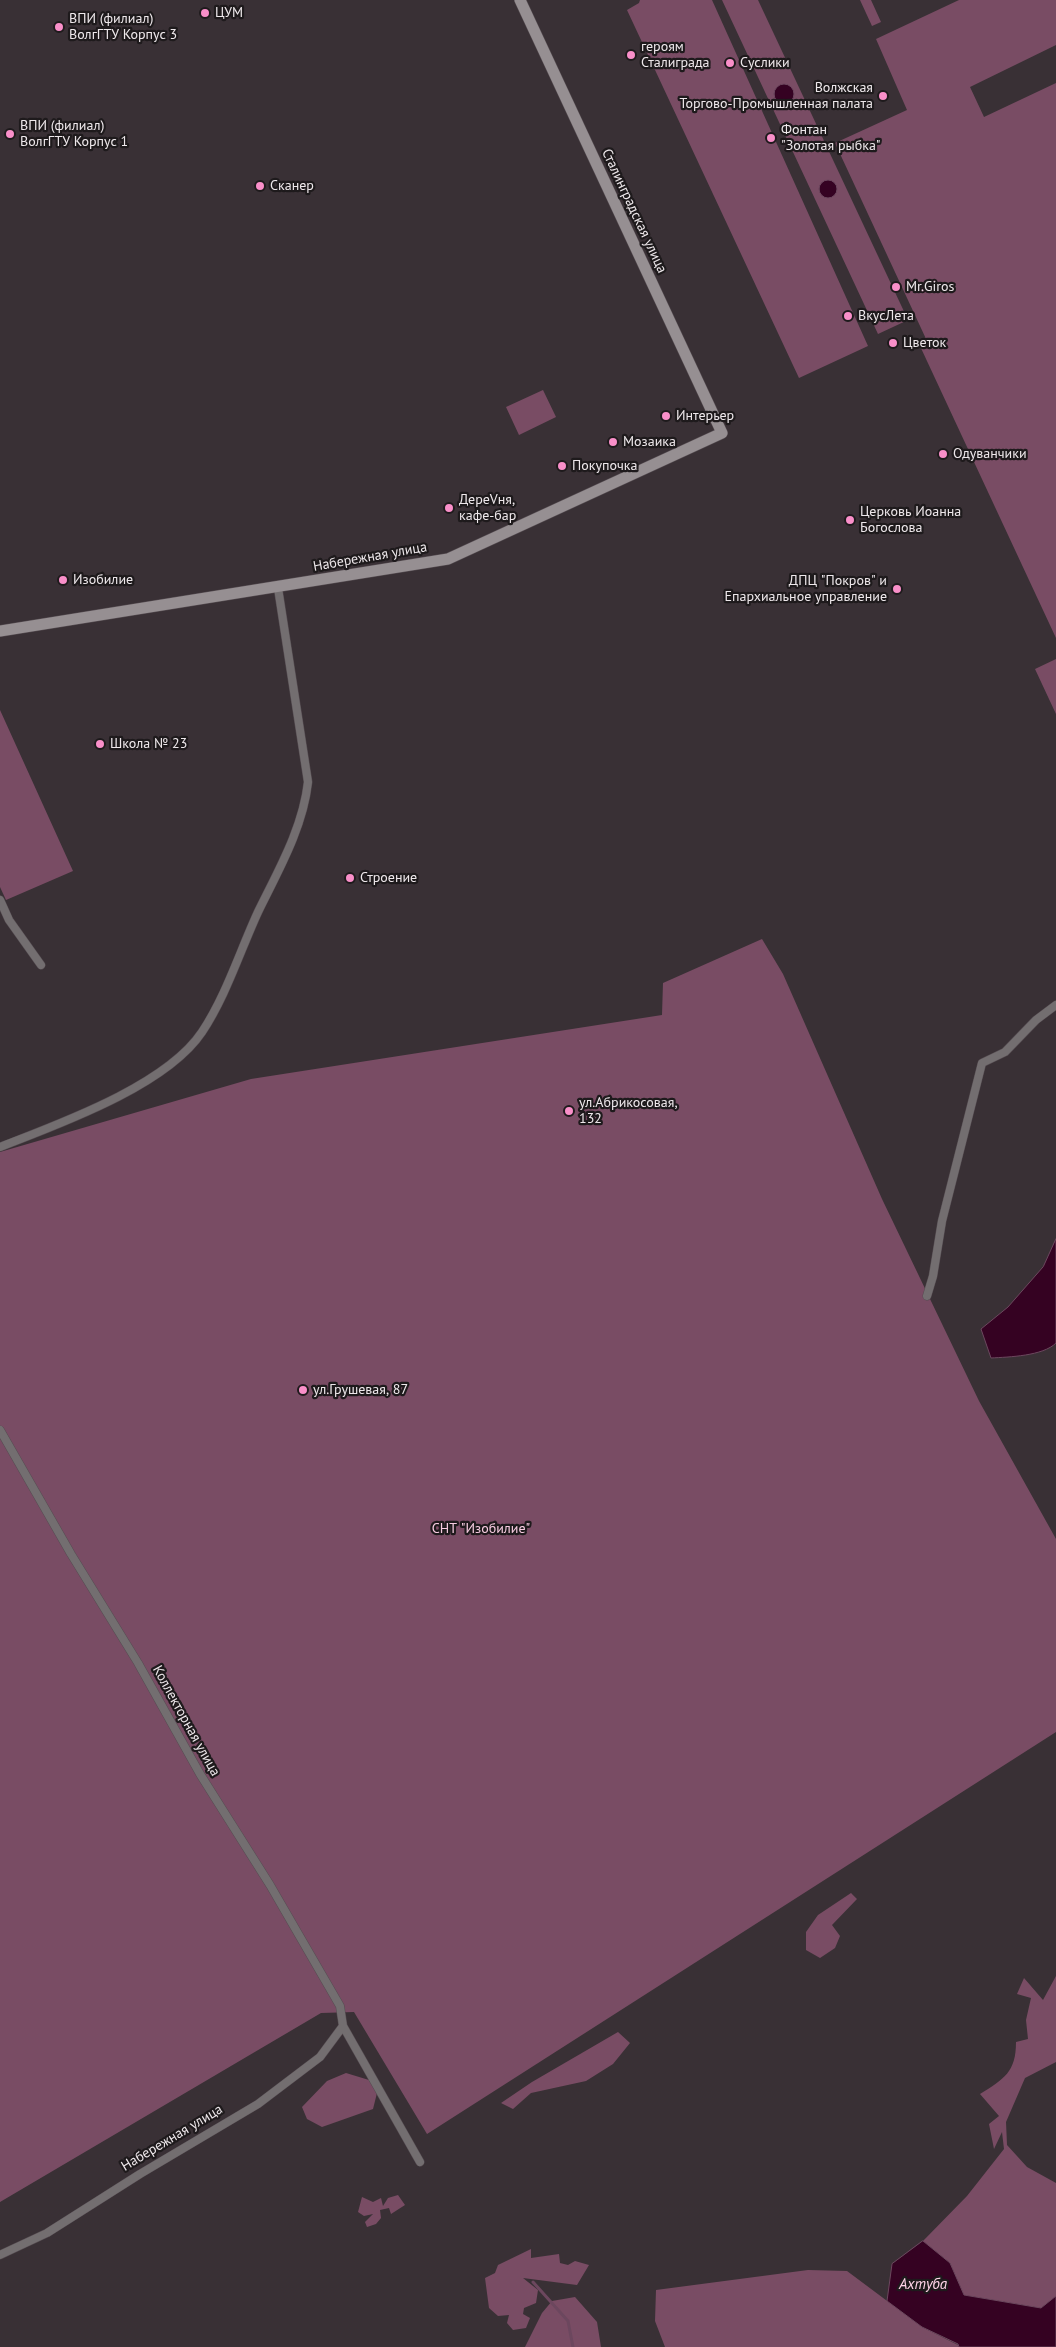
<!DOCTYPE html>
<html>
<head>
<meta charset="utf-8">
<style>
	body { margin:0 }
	canvas { display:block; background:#393035 }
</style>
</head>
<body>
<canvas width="1056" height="2347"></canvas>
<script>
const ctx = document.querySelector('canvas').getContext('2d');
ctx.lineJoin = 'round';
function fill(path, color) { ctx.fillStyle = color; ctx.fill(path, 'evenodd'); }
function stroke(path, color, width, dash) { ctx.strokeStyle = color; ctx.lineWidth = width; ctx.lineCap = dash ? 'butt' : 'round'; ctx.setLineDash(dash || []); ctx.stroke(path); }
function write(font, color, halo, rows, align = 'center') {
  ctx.font = font + ' "PT Sans",sans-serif'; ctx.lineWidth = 4.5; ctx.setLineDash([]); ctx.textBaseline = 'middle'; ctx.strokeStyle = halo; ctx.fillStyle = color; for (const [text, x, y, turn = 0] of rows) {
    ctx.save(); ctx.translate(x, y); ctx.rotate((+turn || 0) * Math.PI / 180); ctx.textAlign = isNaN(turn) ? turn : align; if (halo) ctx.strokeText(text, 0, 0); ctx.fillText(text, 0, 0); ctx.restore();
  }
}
const green = new Path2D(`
	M640,0H712L868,346L799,378L627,10L639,3Z
	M722,0H758L908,320L878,334Z
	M860,0H871L881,22L872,26Z
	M959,0H1056V45L970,87L984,117L1056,83V638L920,346L927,341L835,143L907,110L876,39Z
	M543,390L556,417L519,435L506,407Z
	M1056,659V714L1035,669Z
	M0,710L73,871L6,900L0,887Z
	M762,939L783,974L882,1199L979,1401L1056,1539V1732L427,2134L354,2012L321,2013L0,2202V1152L251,1079L662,1015L663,983Z
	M851,1893L857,1899L832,1925L840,1936L835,1948L820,1958L806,1950V1932L818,1915Z
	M1056,1976V2062L1025,2078L1006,2122L1007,2145L1027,2167L1056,2183V2296L1041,2308L964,2295L950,2263L923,2241L967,2196L1004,2149L1002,2132L994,2149L989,2124L999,2116L980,2094C1004,2079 1016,2072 1016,2042L1028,2039L1026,2020L1031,1998L1017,1994L1024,1978L1043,2000Z
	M618,2032L630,2043L613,2064L586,2081L531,2093L513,2109L501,2103L532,2082Z
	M346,2073L369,2080L377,2093L373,2109L322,2127L307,2119L302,2107L327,2081Z
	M398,2195L405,2205L391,2214L389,2208L380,2210L381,2218L376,2224L367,2227L365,2222L373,2214L364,2216L358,2212L362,2197L373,2202L381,2198L383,2206L388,2198Z
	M531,2249V2258L559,2254L560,2263L568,2265L575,2261L589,2265L577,2285L523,2278L538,2290L536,2303L524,2308L523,2314L530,2318L526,2328L513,2330L507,2323L509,2315L498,2316L489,2308L485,2278L495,2273L498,2265Z
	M808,2270L847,2271L922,2327L958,2345L959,2347H665L655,2321L656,2290Z
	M575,2297L597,2322L601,2347H525L542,2313L552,2301Z`);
const water = new Path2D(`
	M774 94a10 10 0 1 1 20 0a10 10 0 1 1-20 0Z
	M819 189a9 9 0 1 1 18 0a9 9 0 1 1-18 0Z
	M1056,1239V1343C1043,1356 1009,1357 991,1358L981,1329L1008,1307L1043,1267Z
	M923,2241L950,2263L964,2295L1041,2308L1056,2296V2347H959L958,2344L922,2327L887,2301L892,2264Z`);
const stream = new Path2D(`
	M533,2282L568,2321L573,2347`);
const street = new Path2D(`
	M0,900L9,920L41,965
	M0,1147C59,1124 166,1086 202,1032C226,996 240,951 258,912C278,871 303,828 308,782L278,588
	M927,1296L933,1276L942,1221L982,1063L1005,1052L1036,1020L1056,1005
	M0,1430L71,1554L138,1663L200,1774L270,1885L340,2006L343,2026L420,2162
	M0,2255L47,2233L140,2174L258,2104L320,2057L343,2026`);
const secondary = new Path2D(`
	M0,631L448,559L722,433L520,0`);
const markers = [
	[205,13,5,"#f98fc9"],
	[59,27,5,"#f98fc9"],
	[631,55,5,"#f98fc9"],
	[730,63,5,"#f98fc9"],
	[883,96,5,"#f98fc9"],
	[10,134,5,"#f98fc9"],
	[771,138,5,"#f98fc9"],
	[260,186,5,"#f98fc9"],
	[896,287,5,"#f98fc9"],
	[848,316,5,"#f98fc9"],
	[893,343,5,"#f98fc9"],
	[666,416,5,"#f98fc9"],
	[613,442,5,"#f98fc9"],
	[943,454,5,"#f98fc9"],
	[562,466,5,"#f98fc9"],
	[449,508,5,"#f98fc9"],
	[850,520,5,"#f98fc9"],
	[63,580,5,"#f98fc9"],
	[897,589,5,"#f98fc9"],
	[100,744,5,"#f98fc9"],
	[350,878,5,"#f98fc9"],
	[569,1111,5,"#f98fc9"],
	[303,1390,5,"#f98fc9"]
];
const poiNames = [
	["ЦУМ",215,13],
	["ВПИ (филиал)",69,19],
	["ВолгГТУ Корпус 3",69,35],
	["героям",641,47],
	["Сталиграда",641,63],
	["Суслики",740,63],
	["Волжская",873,88,"right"],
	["Торгово-Промышленная палата",873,104,"right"],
	["ВПИ (филиал)",20,126],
	["ВолгГТУ Корпус 1",20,142],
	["Фонтан",781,130],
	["\"Золотая рыбка\"",781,146],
	["Сканер",270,186],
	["Mr.Giros",906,287],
	["ВкусЛета",858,316],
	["Цветок",903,343],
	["Интерьер",676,416],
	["Мозаика",623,442],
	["Одуванчики",953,454],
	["Покупочка",572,466],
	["ДереVня,",459,500],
	["кафе-бар",459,516],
	["Церковь Иоанна",860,512],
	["Богослова",860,528],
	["Изобилие",73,580],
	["ДПЦ \"Покров\" и",887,581,"right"],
	["Епархиальное управление",887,597,"right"],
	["Школа № 23",110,744],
	["Строение",360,878],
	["ул.Абрикосовая,",579,1103],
	["132",579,1119],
	["ул.Грушевая, 87",313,1390]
];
const streetNames = [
	["Сталинградская улица",634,211,65],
	["Набережная улица",370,557,-10],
	["Коллекторная улица",186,1721,61],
	["Набережная улица",172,2138,-31]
];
const parkNames = [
	["СНТ \"Изобилие\"",481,1529]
];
const waterNames = [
	["Ахтуба",923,2285]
];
fill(green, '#794c64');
fill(water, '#350222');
stroke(water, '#6c475e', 1);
stroke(stream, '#6c475e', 3);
stroke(street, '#564d52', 9);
stroke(secondary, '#564d52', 12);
stroke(street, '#736e70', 8);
stroke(secondary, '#968f92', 11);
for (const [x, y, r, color] of markers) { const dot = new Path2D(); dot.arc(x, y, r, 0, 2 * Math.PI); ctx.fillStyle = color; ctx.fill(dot); stroke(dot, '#1e1a1c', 2); }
write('14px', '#eee8eb', '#1e1a1c', poiNames, 'left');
write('14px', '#eee8eb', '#1e1a1c', streetNames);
write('14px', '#f7cce1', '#1e1a1c', parkNames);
write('italic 15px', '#ffd3e8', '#1e1a1c', waterNames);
</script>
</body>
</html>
